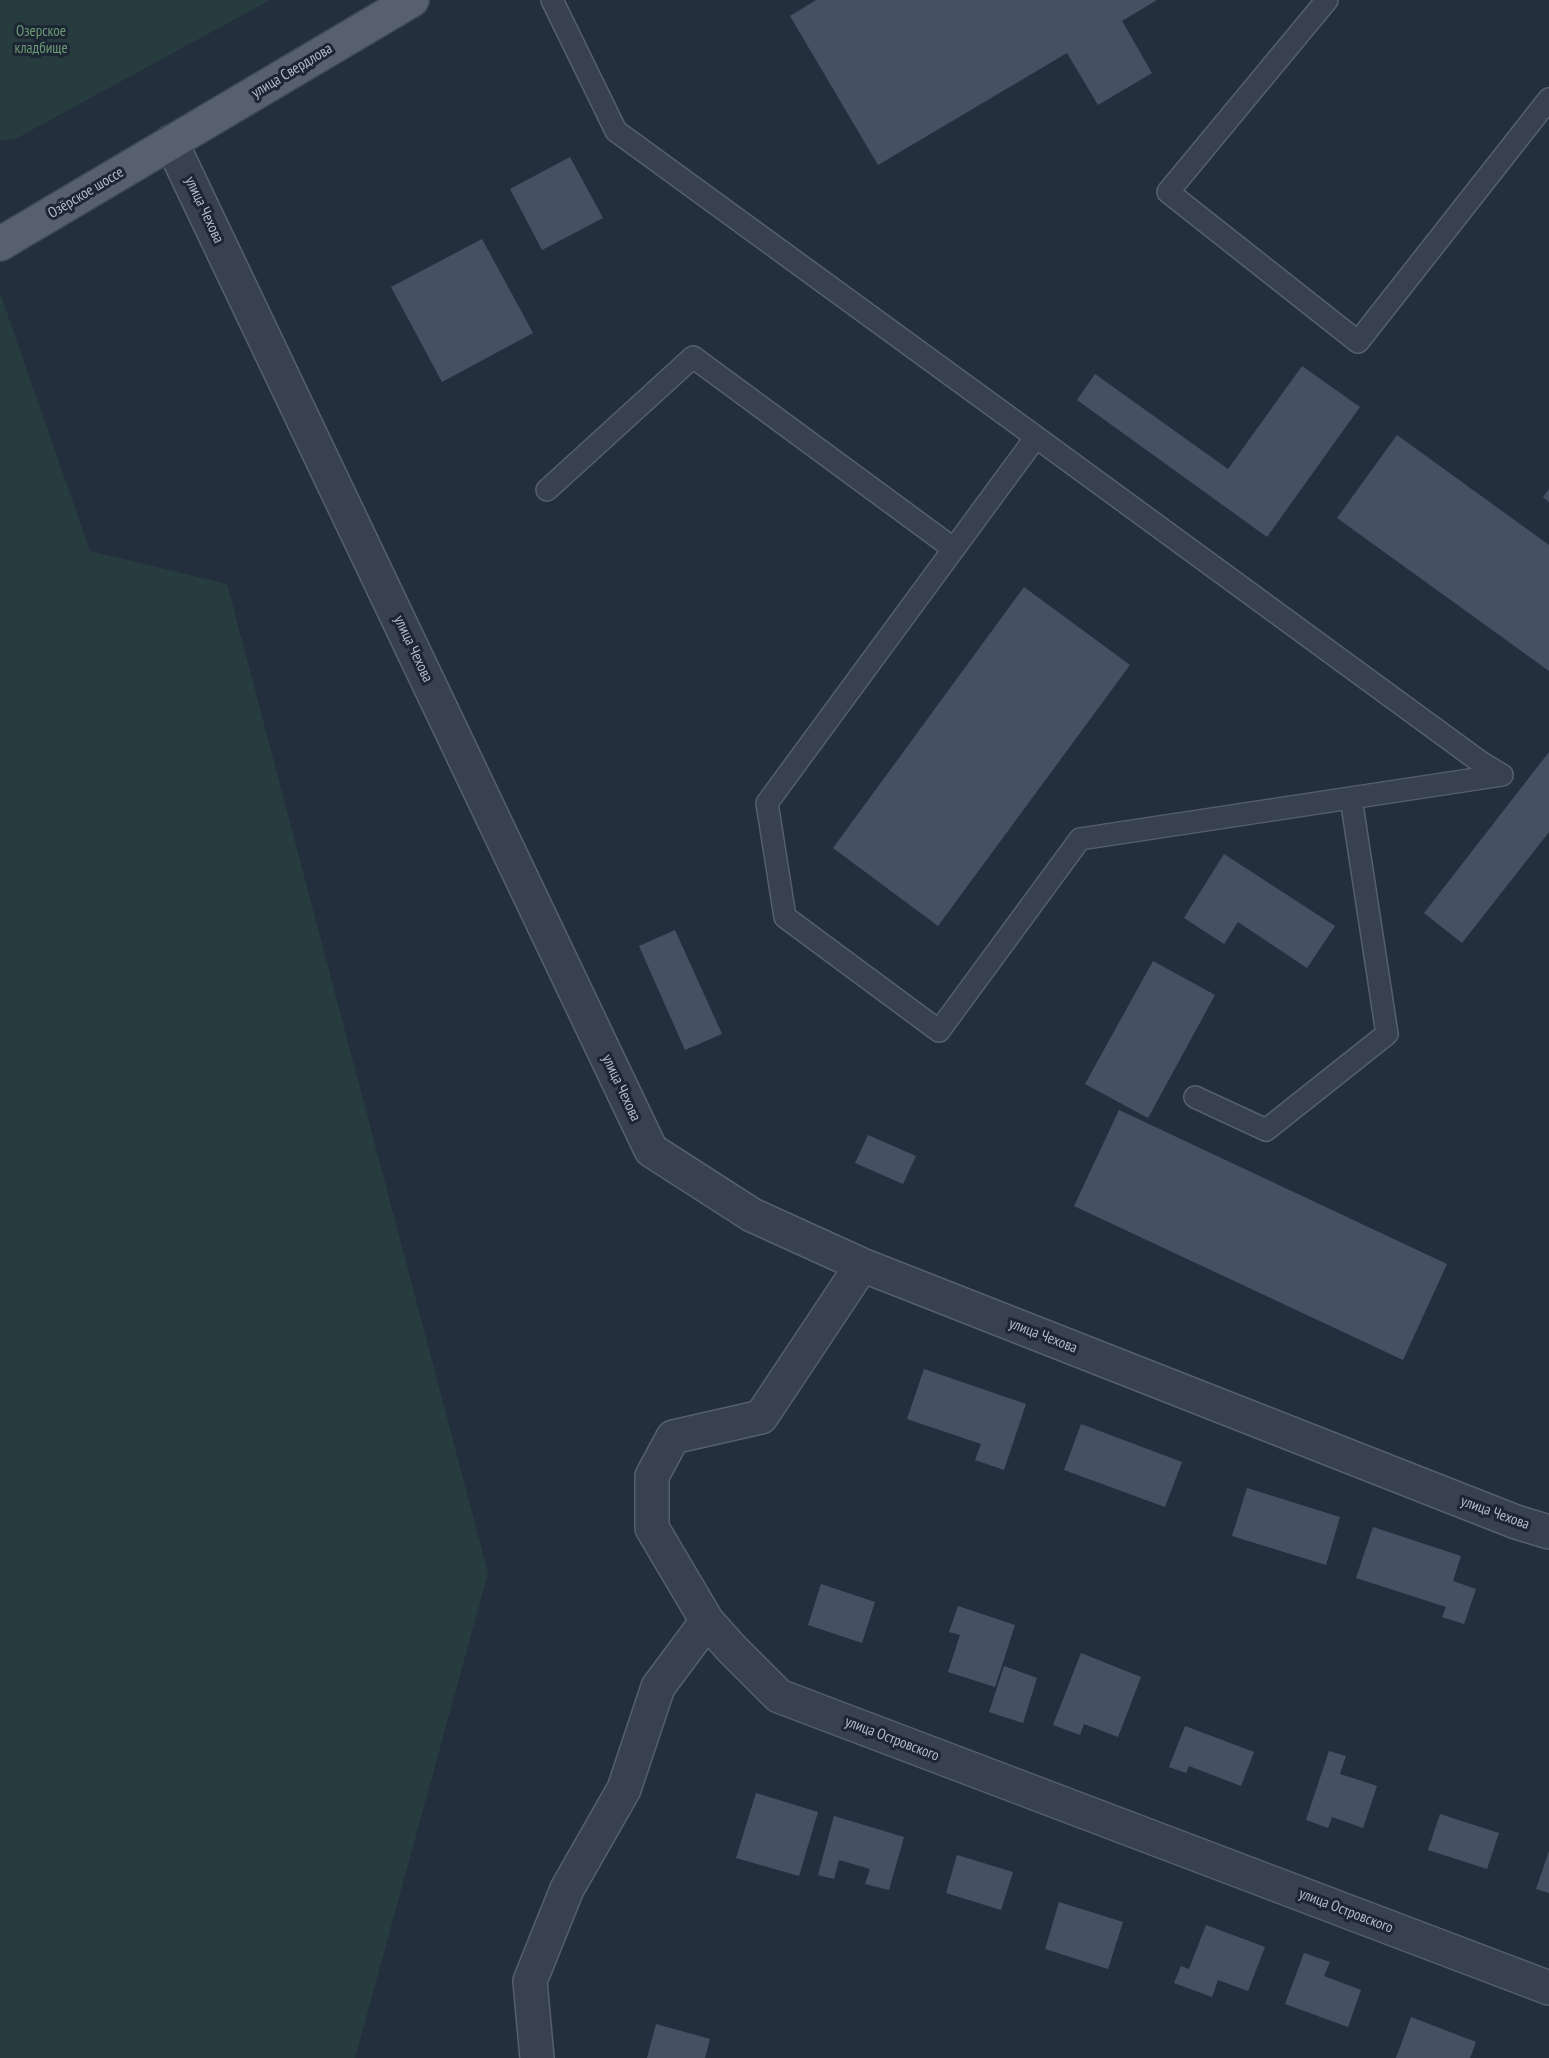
<!DOCTYPE html>
<html>
<head>
<meta charset="utf-8">
<style>
	body { margin:0 }
	canvas { display:block; background:#242f3e }
</style>
</head>
<body>
<canvas width="1549" height="2058"></canvas>
<script>
const ctx = document.querySelector('canvas').getContext('2d');
ctx.lineJoin = 'round';
function fill(path, color) { ctx.fillStyle = color; ctx.fill(path, 'evenodd'); }
function stroke(path, color, width, dash) { ctx.strokeStyle = color; ctx.lineWidth = width; ctx.lineCap = dash ? 'butt' : 'round'; ctx.setLineDash(dash || []); ctx.stroke(path); }
function write(font, color, halo, rows, align = 'center') {
  ctx.font = font + ' "PT Sans Narrow",sans-serif'; ctx.lineWidth = 6; ctx.setLineDash([]); ctx.textBaseline = 'middle'; ctx.strokeStyle = halo; ctx.fillStyle = color; for (const [text, x, y, turn = 0] of rows) {
    ctx.save(); ctx.translate(x, y); ctx.rotate((+turn || 0) * Math.PI / 180); ctx.textAlign = isNaN(turn) ? turn : align; if (halo) ctx.strokeText(text, 0, 0); ctx.fillText(text, 0, 0); ctx.restore();
  }
}
const green = new Path2D(`
	M0,0H270L17,138L0,141Z
	M0,293L90,551L227,584L488,1573L355,2058H0Z`);
const building = new Path2D(`
	M816,0H1157L1122,21L1152,73L1098,105L1067,53L878,165L790,16Z
	M570,157L603,218L542,250L510,189Z
	M482,239L533,333L442,382L391,287Z
	M1302,366L1360,407L1267,537L1077,400L1095,374L1228,469Z
	M1397,435L1549,545V671L1337,518Z
	M1549,489V502L1543,497Z
	M1024,587L1130,665L938,926L833,848Z
	M1549,752V832L1462,943L1424,913Z
	M1224,854L1335,926L1307,968L1238,922L1224,944L1184,918Z
	M675,930L722,1034L685,1050L639,946Z
	M1153,961L1215,995L1148,1118L1085,1084Z
	M1119,1110L1447,1264L1403,1360L1074,1206Z
	M868,1135L916,1156L903,1184L855,1163Z
	M924,1369L1026,1404L1004,1470L975,1460L981,1444L907,1419Z
	M1081,1424L1182,1462L1165,1507L1064,1470Z
	M1247,1488L1340,1517L1326,1565L1232,1536Z
	M1373,1527L1461,1556L1453,1581L1476,1589L1464,1624L1442,1617L1446,1607L1356,1578Z
	M821,1584L875,1602L862,1643L808,1625Z
	M958,1606L1015,1625L995,1687L948,1672L960,1635L949,1632Z
	M1081,1653L1141,1677L1118,1737L1084,1724L1080,1735L1053,1725Z
	M1004,1666L1037,1678L1023,1723L989,1712Z
	M1185,1726L1254,1752L1241,1786L1189,1766L1186,1773L1169,1767Z
	M1329,1751L1346,1756L1340,1774L1377,1786L1363,1828L1332,1817L1328,1828L1306,1820Z
	M756,1793L818,1812L799,1876L736,1858Z
	M1440,1814L1499,1833L1487,1869L1428,1850Z
	M834,1816L904,1837L889,1890L865,1884L870,1869L839,1860L834,1879L818,1875Z
	M1549,1851V1893L1536,1889Z
	M957,1855L1013,1872L1001,1910L946,1893Z
	M1059,1902L1123,1922L1108,1969L1045,1949Z
	M1206,1925L1265,1947L1248,1991L1218,1980L1212,1997L1174,1983L1181,1966L1189,1969Z
	M1304,1953L1330,1962L1324,1976L1361,1990L1348,2027L1285,2004Z
	M1411,2017L1476,2042L1470,2058H1396Z
	M656,2024L710,2039L705,2058H647Z`);
const service = new Path2D(`
	M552,0L616,131L1036,437L767,803L785,917L939,1031L1080,839L1502,775L1479,761L1036,437
	M1327,0L1168,192L1358,342L1549,99
	M547,490L693,357L954,549
	M1195,1097L1266,1130L1387,1034L1351,798`);
const minor = new Path2D(`
	M171,142L651,1150L752,1215L862,1265L1516,1522L1549,1532
	M862,1265L761,1417L673,1437L652,1476V1528L707,1621L731,1648L779,1696L1549,1988
	M537,2058L530,1981L567,1889L624,1789L658,1687L707,1621`);
const primary = new Path2D(`
	M0,244L412,0`);
const parkNames = [
	["Озерское",41,32],
	["кладбище",41,49]
];
const streetNames = [
	["улица Свердлова",292,71,-31],
	["Озёрское шоссе",86,193,-31],
	["улица Чехова",204,210,65],
	["улица Чехова",413,649,65],
	["улица Чехова",621,1088,65],
	["улица Чехова",1043,1336,21],
	["улица Чехова",1495,1513,20],
	["улица Островского",892,1739,21],
	["улица Островского",1346,1911,21]
];
fill(green, '#263c3f');
fill(building, '#455162');
stroke(service, '#565f6c', 24);
stroke(minor, '#565f6c', 36);
stroke(primary, '#414a57', 36);
stroke(service, '#38414e', 21);
stroke(minor, '#38414e', 33);
stroke(primary, '#56606e', 33);
write('15px', '#6b9a76', '#1d2633', parkNames);
write('15px', '#b4bcc9', '#1d2633', streetNames);
</script>
</body>
</html>
